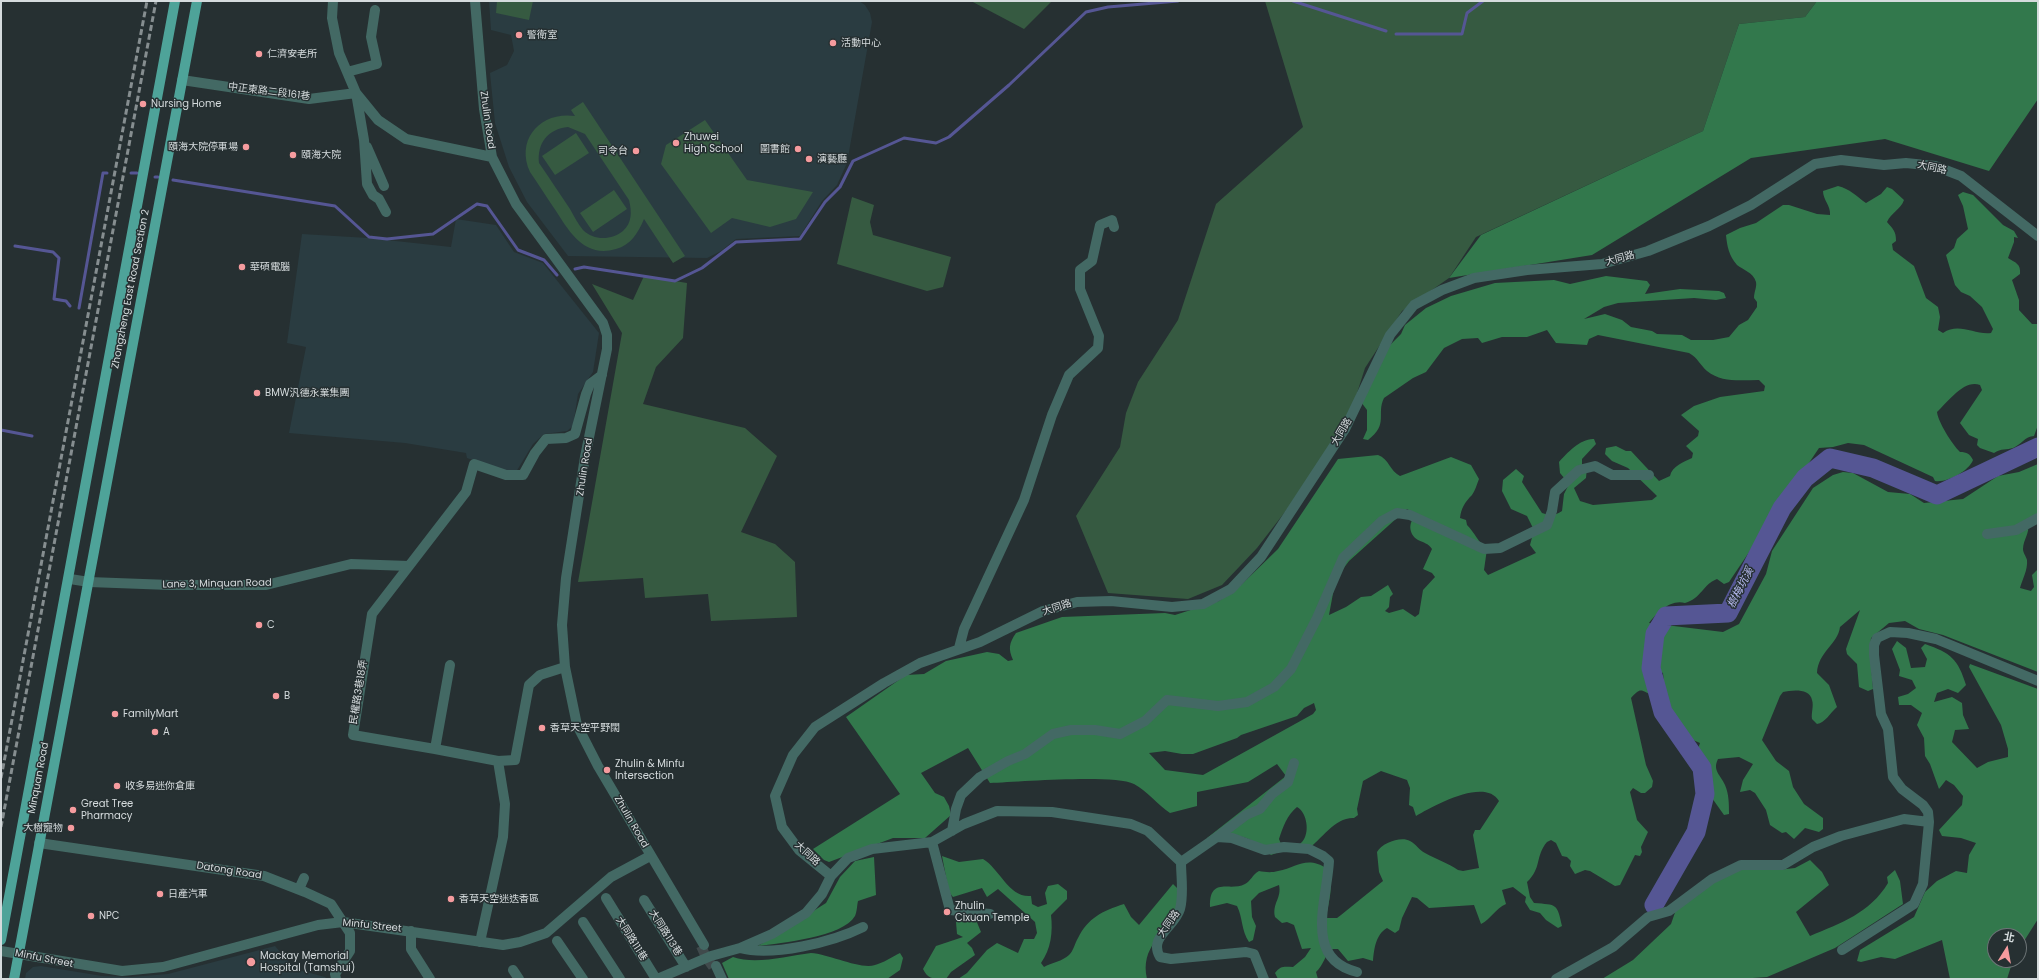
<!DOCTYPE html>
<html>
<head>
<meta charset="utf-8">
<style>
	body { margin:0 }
	#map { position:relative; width:2039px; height:980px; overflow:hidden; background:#263032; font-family:Poppins,"Noto Sans TC",sans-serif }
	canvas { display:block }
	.frame { position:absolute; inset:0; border:2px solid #d5dbdd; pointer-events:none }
	.north { position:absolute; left:1987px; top:928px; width:40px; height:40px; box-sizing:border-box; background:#263032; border:1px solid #6c7476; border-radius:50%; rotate:11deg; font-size:11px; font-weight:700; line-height:16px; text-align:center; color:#d5dbdd }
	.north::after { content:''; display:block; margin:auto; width:14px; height:18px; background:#f59b9e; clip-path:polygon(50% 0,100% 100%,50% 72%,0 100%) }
</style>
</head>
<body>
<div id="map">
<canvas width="2039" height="980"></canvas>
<div class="frame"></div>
<div class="north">北</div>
</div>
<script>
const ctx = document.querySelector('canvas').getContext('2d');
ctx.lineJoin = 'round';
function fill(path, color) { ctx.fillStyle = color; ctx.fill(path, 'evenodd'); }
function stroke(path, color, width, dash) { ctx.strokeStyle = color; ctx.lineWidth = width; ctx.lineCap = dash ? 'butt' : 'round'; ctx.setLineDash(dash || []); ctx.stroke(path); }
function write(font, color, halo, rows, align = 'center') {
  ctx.font = font + ' Poppins,"Noto Sans TC",sans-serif'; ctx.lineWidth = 3; ctx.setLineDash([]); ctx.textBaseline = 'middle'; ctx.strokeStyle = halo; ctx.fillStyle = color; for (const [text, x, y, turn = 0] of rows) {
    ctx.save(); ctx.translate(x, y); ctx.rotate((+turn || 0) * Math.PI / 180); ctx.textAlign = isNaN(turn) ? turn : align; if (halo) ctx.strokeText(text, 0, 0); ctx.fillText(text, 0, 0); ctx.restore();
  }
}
const built = new Path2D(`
	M489,1H859L865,5L870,13L872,22L847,163L837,185L822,201L800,236L736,239L721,251L707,258L568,256L527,202L509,167L495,123L490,73L507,65L514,51L511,35L491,30Z
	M456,219L496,225L514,252L543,263L599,333L593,372L578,394L573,426L567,431L544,434L533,444L516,472H509L467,458L466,453L405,443L289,433L306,347L287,343L302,234L368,238L451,247Z
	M275,946L295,969L325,977L327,979H25L26,973L33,967L41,966L102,976L131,977L168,974Z`);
const green = new Path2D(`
	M497,1H533L529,20L496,13Z
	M971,1H1052L1024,29Z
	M1265,1H1817L1805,17L1739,24L1703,131L1476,237L1449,278L1402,311L1365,368L1343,437L1257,548L1222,585L1188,599L1108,593L1076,516L1120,447L1126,413L1138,382L1178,320L1216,204L1303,127Z
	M583,102L685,256L673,263L644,219C638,233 631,245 616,249C585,258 570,233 556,211C547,198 539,185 530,172C515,139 541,111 575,116L571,110ZM568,127L585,134L629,200C632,212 632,223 623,231C612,240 594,241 583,230C578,224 574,216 570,209C560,194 550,179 539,163C537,143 548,129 568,127Z
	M705,120L747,180L813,192L796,219L770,227L732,218L711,233L661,164L666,145Z
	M576,133L589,153L555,175L542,156Z
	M614,190L627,209L593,232L580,213Z
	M852,197L874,205L870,222L873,235L951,257L943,287L927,291L837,264Z
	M644,276L687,283L683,338L656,367L643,404L745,428L777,456L741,532L775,544L795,562L797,617L711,621L708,594L645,598L643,578L578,582L622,333L592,284L633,300Z`);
const forest = new Path2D(`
	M1817,1H2038V99L1989,171L1885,139L1751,158L1592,255L1449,278L1481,235L1703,131L1739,24L1805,17Z
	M1838,186C1850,189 1856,196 1866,203L1881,194L1887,187L1892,189L1904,200C1901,209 1891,213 1887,222C1893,229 1896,231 1896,241L1892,244L1893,250L1914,266L1926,298L1938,307L1940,317L1938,330L1943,333C1959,322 1974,335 1991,333L1993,329L1982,307L1970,296L1961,292L1955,285L1946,255L1954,248L1957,239L1968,229L1963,206L1958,195L1963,192L1973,195L2003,225L2014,231L2018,238L2014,237V242L2008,258C2016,263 2021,264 2020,274L2012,280L2019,300V310L2032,324H2038V425L2034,436C2025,436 2021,445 2013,448C2007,450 2001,448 1994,453L1980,448L1977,445L1978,439L1969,435L1960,423L1982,390L1980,385C1964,379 1948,402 1937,412C1938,422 1952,444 1960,452C1967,452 1970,454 1973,460C1969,471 1947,483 1935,481L1933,477L1864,445L1848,443L1833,447L1819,448L1729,582L1724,584L1717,579C1702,585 1702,598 1685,603C1670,599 1657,613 1649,623L1723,632L1739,624L1766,574L1772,551L1813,488L1833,475L1843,472L1853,473L1888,492L1910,494L1924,503L1963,499L1998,476L2019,472L2038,464V514L2028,524C2030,533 2023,540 2023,549C2023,553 2026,556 2027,560C2028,570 2022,580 2020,588L2031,591L2034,587L2032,575L2038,569V672L1943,635L1919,629L1905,621L1889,623L1871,638L1870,652L1873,689L1868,691L1859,687L1857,664L1847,654L1846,649L1860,610L1840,627C1838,644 1818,652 1817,673L1829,685L1837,707C1830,713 1825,723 1817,724L1812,719C1811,713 1814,706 1812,700C1810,688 1792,690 1783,692L1780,696L1762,740L1776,761L1789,771L1793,787L1804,804L1823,818V829L1819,832L1805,828L1794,839L1786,832L1782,833L1770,825L1766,810L1755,793L1750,790L1740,792L1743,780L1753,764L1739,757L1718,759C1712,771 1721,775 1725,785C1729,794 1729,804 1729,814L1724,815L1707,791L1704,772L1696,754L1700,743L1686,737L1678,731L1667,714L1663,673L1651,667L1654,677L1652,682L1656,688V694L1652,695C1640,690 1641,687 1631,698L1646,765L1653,781L1652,787L1645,793H1641L1633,788L1630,792L1637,820L1648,832L1641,847L1642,852L1640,856L1635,855L1620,885L1615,886L1590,871L1585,870L1575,874L1570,866L1571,861L1567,857L1562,856L1556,843L1551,840L1547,842C1535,856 1542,868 1527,882L1530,897L1534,903C1557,905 1557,903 1562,926L1558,928L1546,920L1540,913L1530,910L1525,902L1526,897L1513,887L1502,890L1506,904C1495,909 1491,919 1481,924L1474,905L1429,908L1417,898L1412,897L1402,918L1399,930L1395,933L1387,928C1376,934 1374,949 1373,961L1363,958L1348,961L1338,949H1333C1324,955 1324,965 1316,972L1318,979H1278L1275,973C1281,965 1285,967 1293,967L1305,957L1311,948L1302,949L1294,925L1287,922L1282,923L1275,917C1272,903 1282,898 1279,885L1259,893L1251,901L1252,917L1256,926L1253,940L1249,942C1241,930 1243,918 1237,906L1227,903L1210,907C1209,876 1231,892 1245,884C1251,881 1252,875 1259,871C1265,872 1271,873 1278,871C1298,867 1306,855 1328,869C1334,886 1329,900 1326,918H1337L1341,915L1383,881L1379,872L1377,852C1382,843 1401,836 1410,841C1416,844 1419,850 1425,853C1436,859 1448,863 1458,870L1463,871L1479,868L1473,835L1475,830H1480L1499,801C1485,777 1433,806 1416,816L1413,807L1409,805L1410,788L1407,780L1381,771L1363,781L1357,809L1358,815L1354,818C1335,817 1322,839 1307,850L1299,845C1301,843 1304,840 1305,837C1309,828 1306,812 1297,807C1287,815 1283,827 1279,839L1281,844L1279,852L1271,855C1244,832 1241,835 1207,838L1286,776L1277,764L1248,782L1197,792V806L1170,813C1158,805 1146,790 1134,784C1114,774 1017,782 990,783L968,748L921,773L935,793L944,797L949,806L951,815L925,838H893L829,862L824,860L813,849L900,794L846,717L906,675L924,674L946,661L987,652L999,654L1008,661L1013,660C1008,649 1009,643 1016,633L1062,617L1165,613L1175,615L1219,601L1240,586L1278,549L1338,459L1378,455C1389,459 1390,471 1400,476L1451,457L1471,465L1479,479C1477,484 1475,491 1472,495C1465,502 1461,508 1460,518L1466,520L1467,525C1475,533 1478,542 1487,549L1484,570L1488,575L1536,553L1530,545L1534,530L1527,516L1511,509L1502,491L1503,480L1516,469L1524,476L1522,482L1542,513C1550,516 1555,516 1562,511L1564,494L1569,484L1560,473L1559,462C1567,453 1581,438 1594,439L1596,444L1582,459V464L1587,467L1586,478L1574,488L1580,501L1593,505L1652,500L1657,496L1654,493L1628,468L1612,461L1605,454L1606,448L1616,446L1626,451H1631L1659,481L1670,476C1672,466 1684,462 1692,458L1693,453L1686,446L1698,436L1699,431L1681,415L1694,406L1720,397L1764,391L1765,386L1759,380C1740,380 1722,383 1707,371C1700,365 1698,358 1689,353L1598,335L1589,339L1587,345L1556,343L1547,330L1527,337H1502L1482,343L1478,338L1462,339L1444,348L1426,372L1413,378L1384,398C1376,414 1389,424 1368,440L1363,439L1367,430V410L1361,402L1389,346L1401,334L1405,325L1426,308L1451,296L1495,283L1554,280L1570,284L1606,276L1647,281L1650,285L1645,294L1680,289L1719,291L1724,293L1726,298L1716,300L1694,298L1618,303L1604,307L1584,319L1605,314L1622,320L1631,327L1652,331L1657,334L1682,335L1691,340H1713L1729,337L1739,325L1748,320L1757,307V302L1754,298C1754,292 1757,287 1756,282C1753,272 1743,270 1737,265C1729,256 1727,246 1726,235L1740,228L1756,223L1783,205H1789L1817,214L1830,215C1831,206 1823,200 1823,191ZM1407,509L1417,515C1408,521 1408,534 1418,540C1424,543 1428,543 1432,549L1423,569L1432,573L1435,577L1423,590L1419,614L1415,617L1403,609L1389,613L1385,611L1389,607L1390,597L1393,594L1388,585L1371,596L1361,597L1346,607L1329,615L1334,588L1343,569L1349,561ZM1314,703L1316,710L1313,714L1203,775L1165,770L1149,753L1165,751L1182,754H1193L1237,738L1241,735L1297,716L1304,708Z
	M1897,641L1906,648L1911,668L1925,667L1927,659L1921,648L1925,644C1951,653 1958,659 1966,685L1958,693L1948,689L1937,693L1934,702L1952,697L1962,703L1963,715L1969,729L1955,730L1952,742L1977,768L1988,762L2008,757V749L2001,725L1969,667L1970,664L2038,689V919L2019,949V936H1995V960H2013L2007,979H1950L1942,940L1895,959L1881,957L1861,962L1857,961L1860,950L1914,917L1925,892L1937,881L1956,871L1967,873L1969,855L1976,843L1961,838L1942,836L1939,830L1962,805L1963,796L1954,785L1946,780L1939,789L1930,764L1925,756L1924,738L1917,725L1922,713L1911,705H1899L1898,697L1908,694L1916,688L1912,680L1899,676L1900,670L1892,649Z
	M942,856L959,862L983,859C1000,869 1009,898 1031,896L1032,904L1038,907L1047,904L1045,893L1048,886L1058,884L1067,891V899L1051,915C1053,932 1051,949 1041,963L1044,967C1051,963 1063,961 1069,955C1073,952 1075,943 1078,938C1088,918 1102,911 1124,904L1131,917L1139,925L1173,884L1177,888C1178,895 1178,905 1175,912C1164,937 1140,946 1147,979H958L967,973L987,950L997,943L1018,953L1024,939H1034L1037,933L1035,922L998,889L987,897L982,888L953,897L949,892Z
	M874,857L876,895L858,901C857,905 857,912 855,916C843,937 781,943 758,946L826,903L840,877L855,861Z
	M1810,860L1822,872L1829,885L1796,912L1810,936C1841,923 1870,913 1888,883L1887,877L1895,870L1900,881L1903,904L1835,948L1767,977L1738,979H1602L1633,960L1671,924L1679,901L1739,864L1778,870L1795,868Z
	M976,920L981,932L967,943L972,948L975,955L951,972L946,979C935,979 928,980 923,969L936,946L963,937L957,934L956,922Z
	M811,953C829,954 861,970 875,965C883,963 892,957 900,953L903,958L900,970L887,979H729L722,963L733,957C756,965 786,956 811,953Z`);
const stream = new Path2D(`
	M1293,1L1386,31
	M1396,34H1462L1467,13L1483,1
	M131,173H137
	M155,177H158
	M173,180L335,206L369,237L387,239L433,234L477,204L487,206L518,250L544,260L557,275
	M15,246L53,252L59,258L54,299L66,301L70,306
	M575,269L584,267L675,281L702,268L736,242L800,239L825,202L840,187L853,161L904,138L936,143L949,137L1009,85L1086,12L1108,7L1178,1
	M79,308L103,173H107
	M1,430L32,436`);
const river = new Path2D(`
	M1654,905L1696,832L1705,794L1702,768L1663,712L1651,668L1655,634L1666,616L1728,613L1782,508L1805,478L1830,458L1873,468L1937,495L2038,447`);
const minorTunnel = new Path2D(`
	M701,946L706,957L713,967`);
const minor = new Path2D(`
	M333,1L332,18L339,53L356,93L364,140L367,184L373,195L379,199L386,212
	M475,1L484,109L492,157L516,204L603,323L607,335V349L585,457L566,578L562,625L565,667L577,725L598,766L704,945
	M347,72L377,64L371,37L375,10
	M182,80L309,99L356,93
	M356,93L378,120L406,139L492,157
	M367,147L384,186
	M1987,534L2016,530L2038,518
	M70,579L89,582L170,585H266L351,564L409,566
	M959,648L964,629L1024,500L1052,415L1069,375L1098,348L1099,336L1080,289V270L1092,261L1100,225L1112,220L1114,227
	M450,665L435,749L353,735L372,614L466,492L474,464L506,475H523L535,453L546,439L566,438L575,434L586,394L590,384L602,375
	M435,749L498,761L515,760L529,685L540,675L565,667
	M952,831L956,809L961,795L980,777L1008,761L1025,754L1053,734L1071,730H1095L1120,734L1145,721L1167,700L1218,706L1247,702L1274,687L1291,669L1317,618L1343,558L1382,521L1397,513L1410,515L1484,549L1500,548L1547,525L1552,511L1555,492L1579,470L1595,466L1612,475H1649
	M1217,837L1246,815L1260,809L1272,794L1288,782L1294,763
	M932,842L950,910L990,914
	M39,843L264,876L305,892L331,904L350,933V951L335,974L336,979
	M1181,862L1217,837L1232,838L1265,850L1284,847L1309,849L1323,856L1329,861C1327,901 1303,959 1357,972
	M831,876L799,850L782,827L775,796L793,755L815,727L884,683L920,663L980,642L1043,611L1077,602L1111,601L1172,607L1203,604L1231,589L1261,557L1345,429L1390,335L1414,305L1442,290L1474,278L1527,270L1602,264L1648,251L1709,226L1751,205L1815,164L1841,160L1884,165L1906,163L1935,166L1961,176L2038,236
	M299,889L304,878
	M606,898L656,979
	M644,900L686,967
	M583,922L620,979
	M411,931V949L430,979
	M557,941L583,979
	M480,942L503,837L505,804L498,761
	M740,948C772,957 833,942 863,927
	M1842,950L1914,904L1923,884L1929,822L1928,812L1923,805L1902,789L1893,777L1888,729L1881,714L1874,655V645L1877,638L1890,632L1908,633L1936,639L2038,681
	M1,951L122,971L163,967L318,925L343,922L503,945L520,942L546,933L611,877L650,856
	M716,966L722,979
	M513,970L519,979
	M657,979L711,956L740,948L772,934L806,913L822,894L831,876L848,858L872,849L932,842L964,824L997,811L1052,812L1131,824L1148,831L1181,862C1181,877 1184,894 1180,909C1175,927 1148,937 1160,957L1171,959L1246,952L1254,954L1264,979
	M1556,979L1613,947L1648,917L1669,911L1712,879L1741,865H1783L1813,847L1841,836L1904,819L1929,822`);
const major = new Path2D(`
	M1,940C60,627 119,314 175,1
	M14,979L197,1`);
const rail = new Path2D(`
	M1,778L147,1
	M1,827L156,1`);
const markers = [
	[519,35,4,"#f59b9e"],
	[833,43,4,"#f59b9e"],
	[259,54,4,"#f59b9e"],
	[143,104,4,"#f59b9e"],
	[676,143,4,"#f59b9e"],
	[246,147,4,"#f59b9e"],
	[798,149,4,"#f59b9e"],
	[636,151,4,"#f59b9e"],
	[293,155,4,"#f59b9e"],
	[809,159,4,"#f59b9e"],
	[242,267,4,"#f59b9e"],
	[257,393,4,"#f59b9e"],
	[259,625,4,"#f59b9e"],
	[276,696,4,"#f59b9e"],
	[115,714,4,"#f59b9e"],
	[542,728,4,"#f59b9e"],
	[155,732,4,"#f59b9e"],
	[607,770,4,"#f59b9e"],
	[117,786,4,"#f59b9e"],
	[73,810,4,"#f59b9e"],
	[71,828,4,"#f59b9e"],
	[160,894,4,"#f59b9e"],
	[451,899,4,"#f59b9e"],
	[947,912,4,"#f59b9e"],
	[91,916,4,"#f59b9e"],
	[251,962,5,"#f59b9e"]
];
const poiNames = [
	["警衛室",527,35],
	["活動中心",841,43],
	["仁濟安老所",267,54],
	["Nursing Home",151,104],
	["Zhuwei",684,137],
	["High School",684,149],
	["頤海大院停車場",238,147,"right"],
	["圖書館",790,149,"right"],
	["司令台",628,151,"right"],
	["頤海大院",301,155],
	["演藝廳",817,159],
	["華碩電腦",250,267],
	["BMW汎德永業集團",265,393],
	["C",267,625],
	["B",284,696],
	["FamilyMart",123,714],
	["香草天空平野闊",550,728],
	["A",163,732],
	["Zhulin & Minfu",615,764],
	["Intersection",615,776],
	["收多易迷你倉庫",125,786],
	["Great Tree",81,804],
	["Pharmacy",81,816],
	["大樹寵物",63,828,"right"],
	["日產汽車",168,894],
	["香草天空迷迭香區",459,899],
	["Zhulin",955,906],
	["Cixuan Temple",955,918],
	["NPC",99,916],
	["Mackay Memorial",260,956],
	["Hospital (Tamshui)",260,968]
];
const streetNames = [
	["中正東路二段161巷",269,92,7],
	["Zhulin Road",487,120,82],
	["大同路",1932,168,12],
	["大同路",1620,259,-15],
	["Zhongzheng East Road Section 2",131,289,-79],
	["大同路",1342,432,-59],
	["Zhulin Road",585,467,-81],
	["Lane 3, Minquan Road",217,584,-1],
	["大同路",1057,608,-18],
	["民權路3巷18弄",359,692,-81],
	["Minquan Road",39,778,-79],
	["Zhulin Road",631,822,60],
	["大同路",807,854,43],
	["Datong Road",229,871,9],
	["大同路",1169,924,-55],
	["Minfu Street",372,926,6],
	["大同路113巷",665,933,58],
	["大同路111巷",631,939,58],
	["Minfu Street",44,959,11]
];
const waterNames = [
	["樹梅坑溪",1741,588,-63]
];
fill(built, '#2a3c41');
fill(green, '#365a41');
fill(forest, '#32784c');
stroke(stream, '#555694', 3);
stroke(river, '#555694', 19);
stroke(minorTunnel, '#404a4c', 10, [10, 5]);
stroke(minor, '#436964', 10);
stroke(major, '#4ea399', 10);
stroke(rail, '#868e90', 3, [6, 3]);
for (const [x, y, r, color] of markers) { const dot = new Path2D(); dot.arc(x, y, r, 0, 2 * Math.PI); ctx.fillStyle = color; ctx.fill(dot); stroke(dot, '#263032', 1.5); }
write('10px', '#d5dbdd', '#263032', poiNames, 'left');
write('10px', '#d5dbdd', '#263032', streetNames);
write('italic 11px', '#b7bbf1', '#263032', waterNames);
</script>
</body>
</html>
